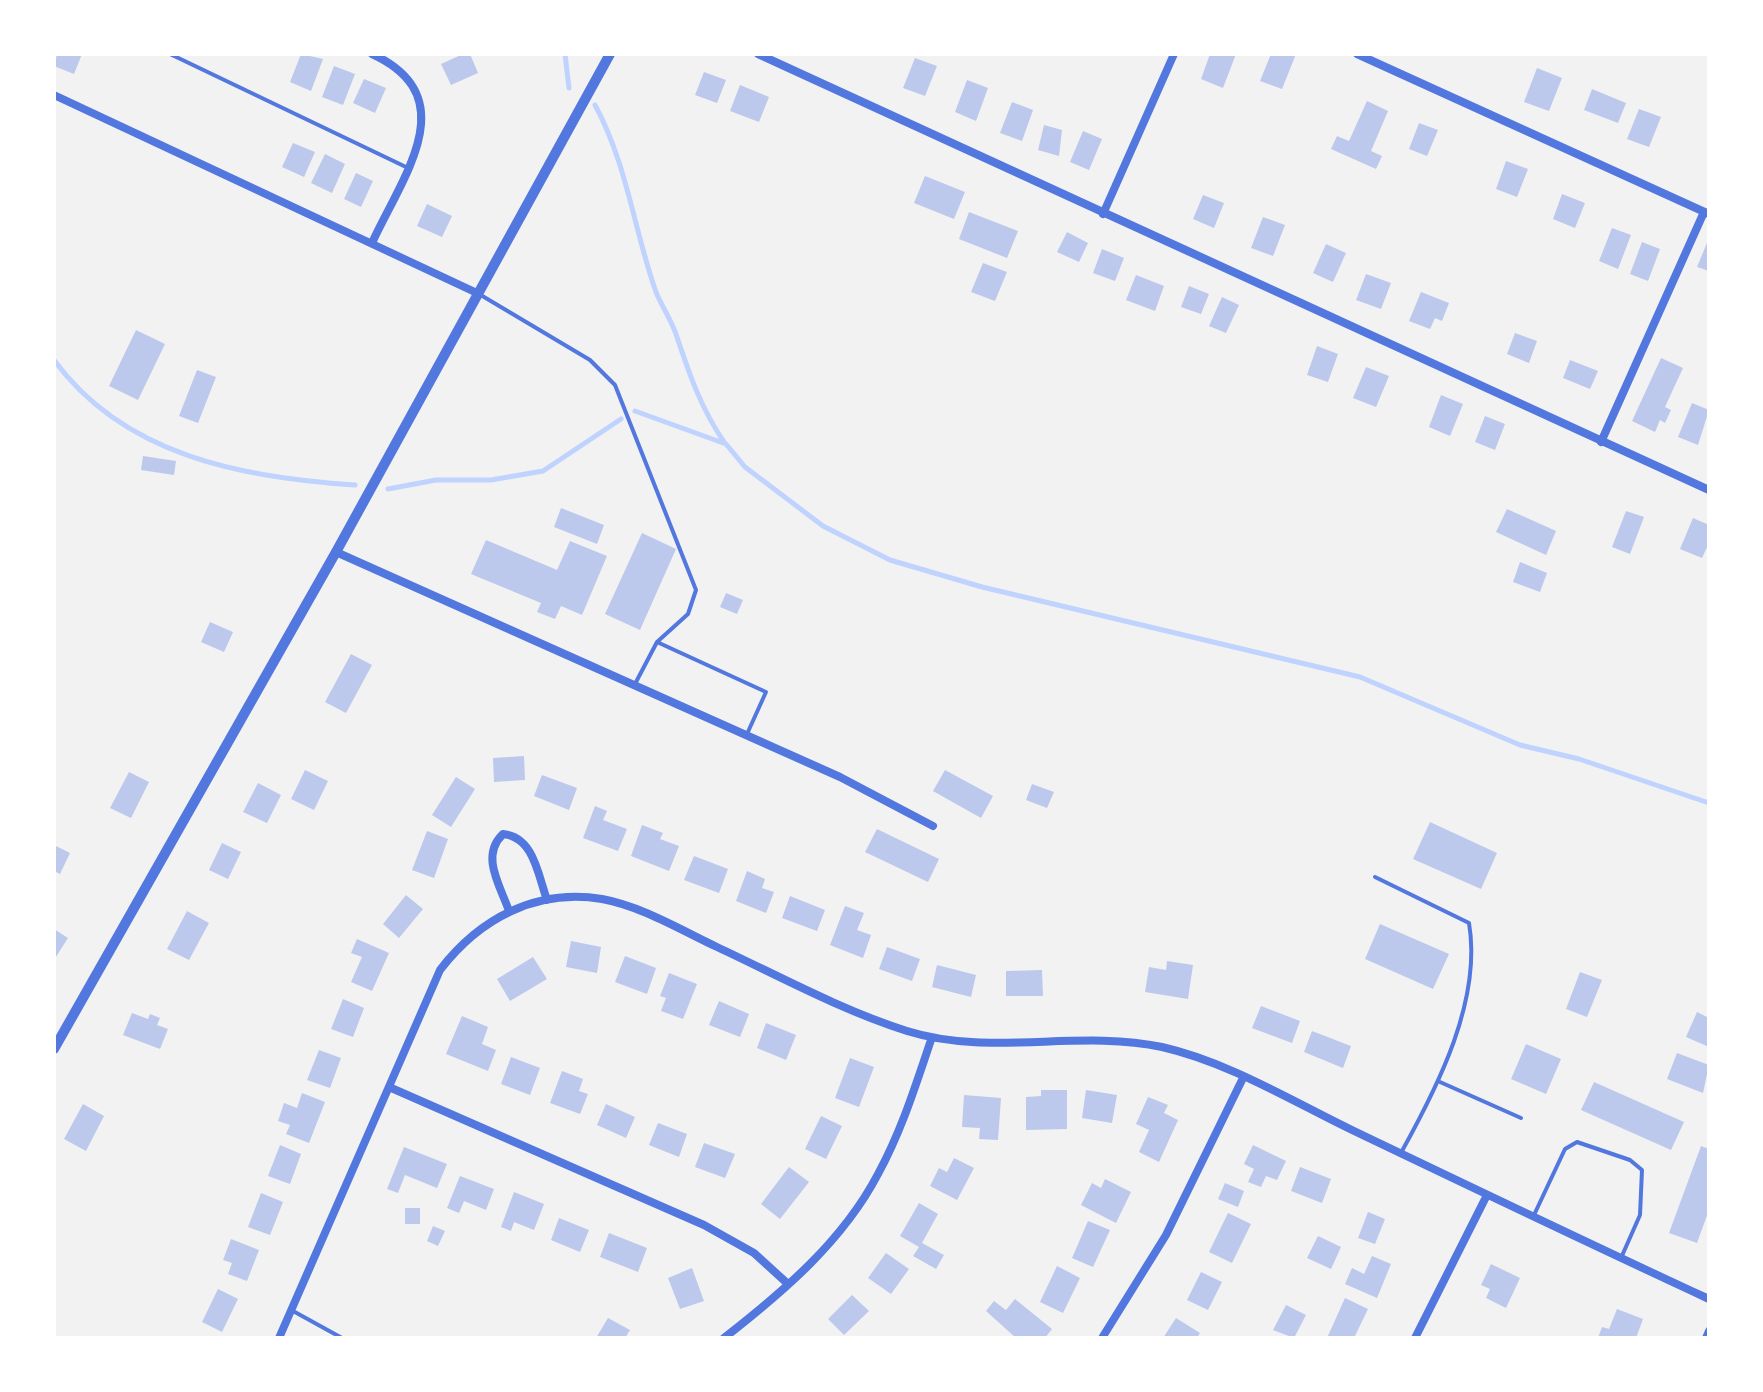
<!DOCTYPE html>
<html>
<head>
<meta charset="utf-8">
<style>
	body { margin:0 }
	#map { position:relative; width:1763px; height:1392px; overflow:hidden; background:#f2f2f2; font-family:Roboto,sans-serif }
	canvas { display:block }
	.frame { position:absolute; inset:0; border:56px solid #fff; pointer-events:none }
</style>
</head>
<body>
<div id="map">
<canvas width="1763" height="1392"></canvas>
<div class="frame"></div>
</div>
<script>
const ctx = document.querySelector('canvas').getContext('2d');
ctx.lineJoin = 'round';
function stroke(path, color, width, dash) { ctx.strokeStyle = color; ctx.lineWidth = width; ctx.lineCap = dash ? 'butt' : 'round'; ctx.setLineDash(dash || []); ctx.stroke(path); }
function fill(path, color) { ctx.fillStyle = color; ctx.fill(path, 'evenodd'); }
const stream = new Path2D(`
	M565,54L569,88
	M595,105C627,164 634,230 656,292C662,307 672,321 677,337C690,376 701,408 724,442
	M54,360C124,456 244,478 355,485
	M635,411L726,444L745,467L823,526L890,560L982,587L1360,677L1520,745L1579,759L1709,803
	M388,489L436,480H491L543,471L621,419`);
const building = new Path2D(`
	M57,54H82L74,74L54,66Z
	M301,54L323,59L311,91L290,82Z
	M463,54H470L478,73L451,85L441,64Z
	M1210,54H1236L1223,88L1201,79Z
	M1271,54H1296L1282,89L1260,81Z
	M915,58L937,66L925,96L903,88Z
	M334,66L355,74L343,105L322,97Z
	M1537,68L1562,78L1549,111L1524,102Z
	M704,72L726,80L717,103L695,95Z
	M364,79L386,88L375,113L353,103Z
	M967,80L988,88L976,121L955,112Z
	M740,85L769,97L759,122L730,111Z
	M1592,89L1626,103L1618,123L1584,110Z
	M1367,101L1388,111L1371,151L1382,156L1376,169L1331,149L1337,136L1349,141Z
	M1012,102L1033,110L1022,141L1000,133Z
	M1639,109L1661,117L1649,147L1627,139Z
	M1419,123L1438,130L1427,156L1409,149Z
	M1044,125L1062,130L1059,156L1038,150Z
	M1083,131L1102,139L1089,170L1070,162Z
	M293,143L315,152L304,177L282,167Z
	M325,154L345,164L332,193L311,183Z
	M1506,161L1528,169L1517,197L1496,189Z
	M356,173L373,181L361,207L344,199Z
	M925,176L965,192L954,219L914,203Z
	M1562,194L1585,203L1575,228L1553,219Z
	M1203,195L1224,203L1214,228L1193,219Z
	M427,204L452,216L442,237L417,226Z
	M969,212L1018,231L1007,258L959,239Z
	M1263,217L1285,225L1273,256L1251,248Z
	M1612,228L1631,235L1618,269L1599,261Z
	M1067,232L1088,243L1079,262L1057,252Z
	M1709,238V271L1697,267Z
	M1642,242L1660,249L1648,281L1630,274Z
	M1326,244L1346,253L1333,282L1313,273Z
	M1102,249L1124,258L1115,281L1093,273Z
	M983,263L1007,272L995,301L971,292Z
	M1366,274L1391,283L1381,309L1356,300Z
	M1136,275L1164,286L1155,311L1126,300Z
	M1189,286L1209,294L1201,314L1181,307Z
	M1421,292L1449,303L1442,321L1435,318L1430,329L1409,321Z
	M1222,297L1239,305L1226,333L1209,326Z
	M136,330L165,344L138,400L109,386Z
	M1515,333L1537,341L1529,363L1507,354Z
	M1317,346L1338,354L1328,382L1307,375Z
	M1661,358L1683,368L1665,407L1671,410L1665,423L1660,420L1655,432L1632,421Z
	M1570,360L1598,371L1590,389L1563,378Z
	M1366,367L1389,376L1376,407L1353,398Z
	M197,370L216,377L198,423L179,416Z
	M1441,395L1463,404L1450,436L1429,427Z
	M1692,403L1709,410L1698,445L1678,437Z
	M1485,416L1505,424L1495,450L1475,442Z
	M143,456L176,461L174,475L141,470Z
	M561,508L604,525L597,544L554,527Z
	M1507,509L1556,531L1546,555L1496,532Z
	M1626,511L1644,517L1630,554L1612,547Z
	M1693,518L1709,525V543L1702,558L1680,549Z
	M642,533L676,549L640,630L605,614Z
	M486,540L557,570L570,541L607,556L582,615L561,606L555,619L537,612L541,603L471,574Z
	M1520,562L1547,573L1540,592L1513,582Z
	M726,593L743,600L737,614L720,607Z
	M210,622L233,632L224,652L201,642Z
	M351,654L372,665L346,713L325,702Z
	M524,756L525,780L494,782L493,758Z
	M305,770L328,781L314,810L291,799Z
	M945,770L993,796L981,818L933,791Z
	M129,772L149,782L131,818L110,808Z
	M542,775L577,788L569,810L534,796Z
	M456,777L475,789L451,827L432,815Z
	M258,783L281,795L267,823L243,812Z
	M1032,784L1054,792L1047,808L1026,800Z
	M595,806L607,811L603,820L627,829L618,851L583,838Z
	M1430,822L1497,853L1481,889L1413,859Z
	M642,825L663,833L660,839L679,846L669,871L631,856Z
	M877,829L939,859L928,882L865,852Z
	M427,831L448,839L434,878L412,870Z
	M222,843L241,852L228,879L209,870Z
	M54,845L70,853L60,874L54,871Z
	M694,856L728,869L719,893L684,880Z
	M747,871L765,879L762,888L774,892L766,913L736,901Z
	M406,895L423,909L399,938L383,924Z
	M790,896L825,910L817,931L782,918Z
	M845,906L864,913L857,930L871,935L863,958L830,945Z
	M187,911L209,923L189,960L167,949Z
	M1380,924L1449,954L1433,989L1365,959Z
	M54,929L68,938L54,960Z
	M357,939L389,953L372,991L351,982L362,957L351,953Z
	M571,941L601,947L597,973L566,967Z
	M887,947L920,959L912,981L879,969Z
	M625,956L656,968L647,994L615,982Z
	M533,957L547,979L510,1001L497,979Z
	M1167,961L1193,965L1188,999L1145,992L1149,967L1166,970Z
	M937,965L976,975L971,997L932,987Z
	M1042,970L1043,996H1006V971Z
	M1580,972L1602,980L1587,1017L1566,1009Z
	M669,973L697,984L683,1019L661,1011L666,998L660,996Z
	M343,999L364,1008L353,1037L331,1029Z
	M719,1001L749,1014L740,1037L709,1025Z
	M1261,1006L1300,1021L1292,1043L1252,1028Z
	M1697,1012L1709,1018V1047L1686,1037Z
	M132,1013L148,1019L150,1014L160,1018L157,1025L168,1029L160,1049L123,1035Z
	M462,1016L488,1027L482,1044L496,1050L488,1071L446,1054Z
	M766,1023L796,1035L786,1060L757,1048Z
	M1312,1031L1351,1046L1343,1068L1304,1052Z
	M1526,1044L1561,1059L1546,1094L1511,1079Z
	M319,1050L341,1058L330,1088L307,1080Z
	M1677,1053L1709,1065L1703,1093L1667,1079Z
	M511,1057L540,1068L530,1095L501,1084Z
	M850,1058L874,1067L859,1107L835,1098Z
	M562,1071L583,1079L579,1091L588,1094L580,1114L550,1103Z
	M1594,1082L1684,1122L1671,1150L1581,1110Z
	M1041,1090H1067V1129L1026,1130V1097L1041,1096Z
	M1086,1090L1117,1095L1112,1123L1082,1118Z
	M302,1093L325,1102L309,1143L286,1134L290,1125L278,1121L284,1103L297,1108Z
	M964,1095L1001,1098L998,1140L979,1139L980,1128L962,1127Z
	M1148,1097L1168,1105L1164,1113L1178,1120L1159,1162L1139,1152L1149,1130L1136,1124Z
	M83,1104L104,1116L86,1151L64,1139Z
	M606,1104L635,1117L626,1138L597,1125Z
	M821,1116L842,1126L826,1159L805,1149Z
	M658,1123L687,1134L679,1157L649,1145Z
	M704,1143L735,1154L725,1178L695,1167Z
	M280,1145L301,1154L290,1184L268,1176Z
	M1253,1145L1286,1161L1277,1180L1266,1176L1261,1187L1248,1182L1254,1169L1244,1164Z
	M1701,1146L1709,1149V1210L1697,1243L1669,1233Z
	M404,1147L447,1164L437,1188L405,1175L398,1193L387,1189Z
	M954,1158L974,1168L957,1200L930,1186L939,1168L947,1172Z
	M789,1167L809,1182L780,1219L761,1204Z
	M1300,1167L1331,1179L1322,1203L1291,1191Z
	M460,1176L494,1189L486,1210L464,1201L459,1213L447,1208Z
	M1105,1179L1131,1192L1116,1223L1081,1205L1092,1183L1101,1188Z
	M1225,1183L1244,1191L1238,1207L1218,1199Z
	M514,1192L544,1204L534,1230L514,1222L511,1231L501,1227Z
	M261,1193L283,1202L270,1235L248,1227Z
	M919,1203L938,1214L922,1243L944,1255L936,1269L913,1256L919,1247L900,1236Z
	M405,1208H420V1224H405Z
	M1368,1212L1385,1219L1375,1244L1358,1238Z
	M1228,1213L1251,1224L1232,1263L1209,1252Z
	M559,1218L589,1230L580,1252L551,1240Z
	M1088,1221L1110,1230L1093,1267L1072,1258Z
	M433,1226L445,1231L438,1246L427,1241Z
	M609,1233L647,1248L638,1272L600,1257Z
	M1318,1236L1341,1247L1331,1269L1307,1258Z
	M231,1239L259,1250L247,1281L228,1274L232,1263L223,1260Z
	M886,1253L909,1269L891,1294L868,1278Z
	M1372,1256L1391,1264L1377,1298L1345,1284L1352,1268L1364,1274Z
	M1491,1264L1520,1278L1506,1308L1486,1298L1490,1289L1481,1285Z
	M1057,1266L1080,1278L1063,1313L1040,1302Z
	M692,1268L704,1301L680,1309L668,1278Z
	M1201,1272L1222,1282L1208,1310L1187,1300Z
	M218,1289L238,1299L222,1332L202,1322Z
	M852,1295L869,1311L844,1335L828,1319Z
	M1345,1298L1368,1309L1354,1338H1327Z
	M1015,1299L1052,1329L1045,1338H1016L986,1311L994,1301L1006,1310Z
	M1286,1305L1306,1315L1294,1338L1273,1330Z
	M1617,1309L1643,1319L1636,1338H1598L1602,1327L1609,1329Z
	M608,1318L630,1330L625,1338H596Z
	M1176,1318L1200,1333L1197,1338H1163Z`);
const service = new Path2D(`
	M170,54L406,167
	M479,294L590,360L615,385L696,590L688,614L657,642L635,684
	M657,642L766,692L747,734
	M1375,877L1469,923C1482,1000 1438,1086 1402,1151
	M1440,1082L1521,1118
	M1534,1215L1565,1149L1577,1142L1630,1160L1642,1170L1640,1215L1621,1258
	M293,1311L342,1338`);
const minor = new Path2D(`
	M758,54L1709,490
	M1357,54L1709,214
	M54,95L477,293
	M1103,214L1174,54
	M372,243C402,177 466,97 372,54
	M1601,442L1704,212
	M336,552L840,777L933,826
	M509,911C500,885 480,856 503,834C534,837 538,875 547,900
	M389,1087L704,1225L754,1253L788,1284
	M279,1338L440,970C479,919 536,888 602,899C641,906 681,930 717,947C779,976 841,1010 907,1031C990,1057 1078,1029 1162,1047C1228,1062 1292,1101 1352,1130C1471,1187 1590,1244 1709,1299
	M724,1338C783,1292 843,1241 878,1174C902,1130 916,1084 932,1037
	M1102,1338L1166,1235L1243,1078
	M1415,1338L1487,1195
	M1706,1338L1709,1331`);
const tertiary = new Path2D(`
	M54,1049L336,552L610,54`);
stroke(stream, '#bfd3fe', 5);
fill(building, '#bdc9ec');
stroke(service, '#5277de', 4);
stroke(minor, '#5277de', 8);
stroke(tertiary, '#5277de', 10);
</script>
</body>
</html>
